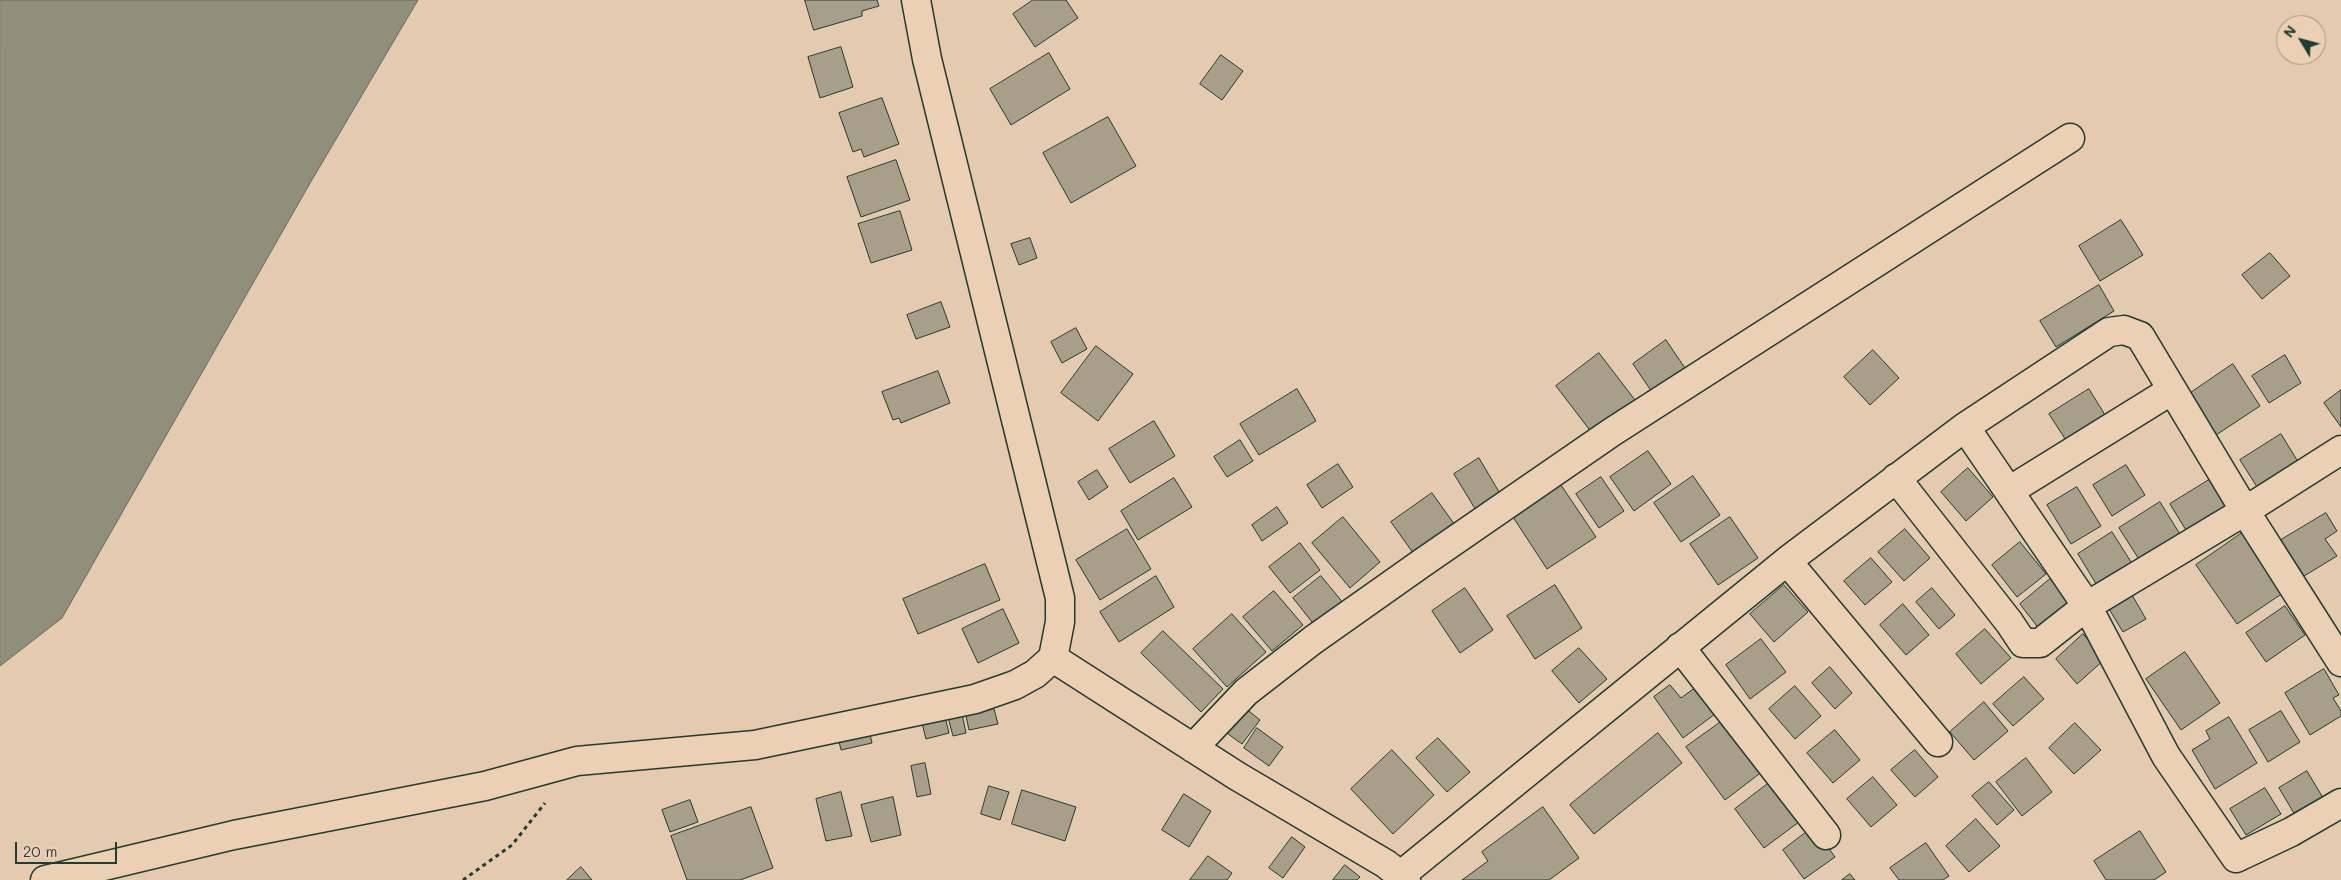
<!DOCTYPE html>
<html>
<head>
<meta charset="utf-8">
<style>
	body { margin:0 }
	#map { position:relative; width:2341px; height:880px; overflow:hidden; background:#e4caae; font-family:Mali,sans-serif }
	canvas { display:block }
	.north { position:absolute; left:2276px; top:15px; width:50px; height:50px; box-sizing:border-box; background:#ecd0b3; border:1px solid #9a9580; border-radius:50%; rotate:307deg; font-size:14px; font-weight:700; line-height:20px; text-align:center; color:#1f3d34 }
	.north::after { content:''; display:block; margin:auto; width:18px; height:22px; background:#1f3d34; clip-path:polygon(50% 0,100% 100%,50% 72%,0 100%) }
	.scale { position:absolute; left:15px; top:842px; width:102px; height:22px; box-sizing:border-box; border:2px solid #1f3d34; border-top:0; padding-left:6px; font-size:15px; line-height:18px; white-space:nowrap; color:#1f3d34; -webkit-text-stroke:4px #ecd0b3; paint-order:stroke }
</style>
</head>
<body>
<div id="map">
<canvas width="2341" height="880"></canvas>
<div class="north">N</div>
<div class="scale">20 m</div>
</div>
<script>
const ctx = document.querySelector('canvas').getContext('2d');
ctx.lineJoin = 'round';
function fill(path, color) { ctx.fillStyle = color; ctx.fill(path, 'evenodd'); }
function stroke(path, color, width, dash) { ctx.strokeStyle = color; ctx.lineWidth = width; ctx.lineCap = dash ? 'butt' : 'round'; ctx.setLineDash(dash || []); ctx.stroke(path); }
const water = new Path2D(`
	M0,0H418L309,185L62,618L0,666Z`);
const building = new Path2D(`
	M805,0H877L879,6L862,11V16L814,30Z
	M1033,0H1066L1078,18L1035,47L1013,14Z
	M841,47L853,87L820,98L808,57Z
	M1049,53L1070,89L1011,125L990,89Z
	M1221,55L1243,71L1222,100L1200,84Z
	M882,98L899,144L864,157L861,149L853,152L839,113Z
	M1108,117L1136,166L1071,203L1043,153Z
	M896,160L910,200L861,217L847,177Z
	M900,211L912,250L871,263L858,224Z
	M2121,220L2143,255L2100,281L2079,246Z
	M1030,238L1037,258L1019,265L1011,244Z
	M2270,253L2290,276L2262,299L2242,275Z
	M2099,285L2114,311L2056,347L2040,321Z
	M941,302L950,327L916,339L907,315Z
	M1076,328L1087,349L1062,363L1051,342Z
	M1666,340L1687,371L1654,395L1633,364Z
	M1096,346L1133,374L1098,421L1061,393Z
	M1873,350L1899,378L1870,405L1844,377Z
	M1599,353L1635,400L1592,433L1556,386Z
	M2285,355L2301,383L2269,403L2252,376Z
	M2233,364L2260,406L2216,435L2189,394Z
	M938,371L950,403L901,423L899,418L893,420L882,392Z
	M1297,389L1316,421L1259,455L1240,424Z
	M2089,389L2110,423L2071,448L2049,414Z
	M2341,390V427L2324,403Z
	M1154,421L1175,456L1130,483L1109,449Z
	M2281,434L2300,465L2259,490L2240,460Z
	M1240,440L1253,461L1227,477L1214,457Z
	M1648,451L1671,484L1634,511L1610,477Z
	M1479,458L1502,497L1477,512L1454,474Z
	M1338,464L1353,487L1322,508L1307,485Z
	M2126,465L2145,495L2112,516L2093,485Z
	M1968,468L1993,497L1966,521L1941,492Z
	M1097,470L1108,487L1089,500L1078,482Z
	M1693,476L1720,515L1681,542L1654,503Z
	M1601,477L1624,511L1599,528L1576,494Z
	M1174,478L1192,507L1138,540L1121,511Z
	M2209,480L2229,511L2189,535L2170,504Z
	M1561,485L1596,537L1547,569L1513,517Z
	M2077,487L2101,526L2071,544L2047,505Z
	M1432,493L1457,528L1416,557L1391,522Z
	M2160,502L2183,539L2142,564L2119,528Z
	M1277,507L1288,523L1262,541L1252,525Z
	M2326,513L2337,531L2325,539L2337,556L2304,576L2281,540Z
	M1343,517L1380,562L1350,588L1312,543Z
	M1730,517L1758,558L1718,585L1690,544Z
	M1127,529L1151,569L1100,600L1076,560Z
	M1905,529L1930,558L1904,581L1878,552Z
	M2112,532L2133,565L2098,587L2078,554Z
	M2242,533L2283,593L2237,624L2196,565Z
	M2020,542L2046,574L2017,597L1992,565Z
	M1300,543L1320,570L1290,593L1269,567Z
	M1871,558L1892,582L1865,605L1844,581Z
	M985,564L1000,600L918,634L903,599Z
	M1156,576L1174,607L1119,642L1100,612Z
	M1321,576L1344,604L1316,627L1293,598Z
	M2050,579L2074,609L2043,634L2020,604Z
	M1555,585L1582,628L1535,659L1507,616Z
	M1784,585L1808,612L1774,642L1750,614Z
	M1465,588L1493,630L1460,653L1432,611Z
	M1932,588L1955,615L1939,629L1916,602Z
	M1274,591L1303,625L1272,651L1243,617Z
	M2132,595L2146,619L2123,632L2109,609Z
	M1903,604L1929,635L1906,655L1880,625Z
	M2285,606L2305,635L2266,662L2246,633Z
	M1003,609L1019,643L978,663L962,629Z
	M1232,614L1266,652L1227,687L1193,649Z
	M1985,629L2011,658L1981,684L1956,654Z
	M1163,631L1223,689L1201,712L1141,653Z
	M2083,634L2105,659L2077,684L2056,659Z
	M1761,639L1786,672L1750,699L1726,665Z
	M1579,648L1607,679L1579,703L1552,671Z
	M2185,652L2220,703L2181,730L2146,679Z
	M1830,667L1852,693L1835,709L1812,683Z
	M2324,669L2339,695L2333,698L2341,711V716L2310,735L2285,693Z
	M2024,677L2044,699L2013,726L1993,704Z
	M1670,685L1681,698L1696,687L1715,714L1683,738L1654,697Z
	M1795,686L1821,716L1795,739L1769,709Z
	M1984,702L2008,731L1974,760L1950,732Z
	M1245,708L1260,720L1242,744L1224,731Z
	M994,709L998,724L969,730L966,716Z
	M2281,711L2300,742L2268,762L2249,730Z
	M962,714L966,733L953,736L948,717Z
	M945,717L949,733L926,739L922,723Z
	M2229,717L2257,763L2215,789L2192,750L2210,739L2206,731Z
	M1725,719L1763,771L1725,800L1686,747Z
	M2075,723L2101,750L2074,774L2049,748Z
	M868,726L872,743L841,750L837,733Z
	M1257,728L1283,747L1269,766L1244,748Z
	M1835,730L1860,760L1833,783L1807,753Z
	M1658,733L1682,763L1594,834L1570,805Z
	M1438,738L1470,772L1447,792L1416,758Z
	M1392,750L1434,795L1393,834L1351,789Z
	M1915,750L1938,777L1915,797L1891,770Z
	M2026,758L2052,792L2022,816L1996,782Z
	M925,763L931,794L917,797L911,766Z
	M2307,771L2326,803L2298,820L2279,788Z
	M1873,777L1897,805L1871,827L1847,799Z
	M1774,779L1803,819L1764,848L1735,809Z
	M1989,782L2014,810L1997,825L1972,796Z
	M989,786L1009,792L1000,820L981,814Z
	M2265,788L2281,814L2246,835L2230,809Z
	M1022,790L1076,807L1065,841L1012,824Z
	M841,792L852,836L826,841L816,799Z
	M1184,794L1211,811L1189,847L1162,830Z
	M893,797L901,835L871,842L861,805Z
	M690,800L698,822L670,832L662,810Z
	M751,807L773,868L740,880H687L671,836Z
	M1543,807L1579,858L1549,880H1462L1488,861L1482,852Z
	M1976,819L2000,846L1969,872L1946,846Z
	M1813,827L1835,857L1804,879L1783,850Z
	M2140,831L2166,872L2154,880H2106L2094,861Z
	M1292,837L1305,847L1283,878L1269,868Z
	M1926,843L1949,876L1943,880H1899L1890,868Z
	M1208,856L1232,873L1227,880H1190Z
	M1345,865L1360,877L1357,880H1333Z
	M581,867L592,880H567Z
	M1850,874L1855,880H1842Z`);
const path = new Path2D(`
	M463,880L512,845L545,803`);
const minor = new Path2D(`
	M1965,427L2087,606L2166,756L2236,858L2291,832L2341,803
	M1896,478L2009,622L2023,643H2040L2087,606L2245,511L2341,450
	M2009,491L2172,390
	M1787,561L1938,742
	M1680,647L1826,835
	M1053,658L1237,776L1386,864L1406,880
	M1193,748L1246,692L1313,640L1422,563L1612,432L2070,138
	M1401,875L1787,561L1965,427L2109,332L2124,330L2140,336L2245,511L2341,662`);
const major = new Path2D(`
	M45,880L234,835L485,786L577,761L755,745L975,699L1015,685L1035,674L1053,658L1060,622V598L927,59L916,0`);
fill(water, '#908f7b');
stroke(water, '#636e5f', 1);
fill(building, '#a79f89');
stroke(building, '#1f3d34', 1);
stroke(minor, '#1f3d34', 31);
stroke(major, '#1f3d34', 31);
stroke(path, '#1f3d34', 3, [4, 4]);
stroke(minor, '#ecd0b3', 28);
stroke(major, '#ecd0b3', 28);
</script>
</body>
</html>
